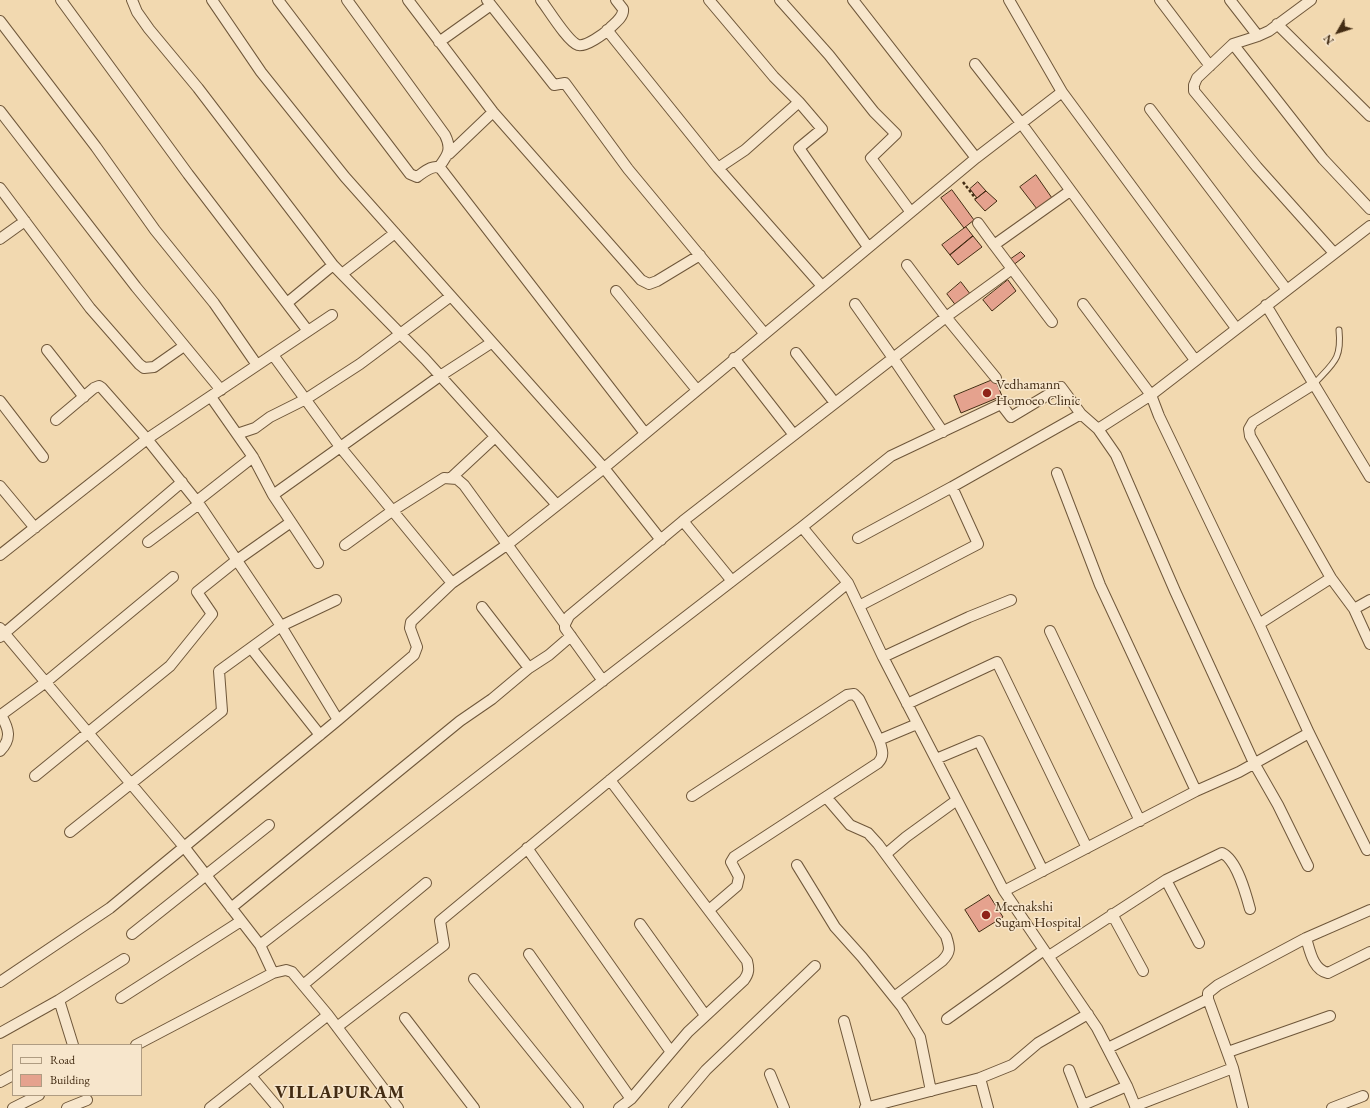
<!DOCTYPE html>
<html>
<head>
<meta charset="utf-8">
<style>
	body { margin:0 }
	#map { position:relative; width:1370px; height:1108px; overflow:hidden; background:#f2d9b0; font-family:"EB Garamond",serif }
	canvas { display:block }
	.legend { position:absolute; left:12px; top:1044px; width:130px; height:52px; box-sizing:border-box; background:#f7e6cc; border:1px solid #af9c82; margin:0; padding:5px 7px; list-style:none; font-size:12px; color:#432c13 }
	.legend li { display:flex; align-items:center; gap:8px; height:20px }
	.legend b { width:20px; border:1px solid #af9c82 }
	.north { position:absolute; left:1318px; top:12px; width:40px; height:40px; -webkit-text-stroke:3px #f7e6cc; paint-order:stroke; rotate:231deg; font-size:11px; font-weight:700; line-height:16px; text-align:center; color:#432c13 }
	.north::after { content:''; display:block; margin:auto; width:14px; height:18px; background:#432c13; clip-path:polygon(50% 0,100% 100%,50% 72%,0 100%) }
</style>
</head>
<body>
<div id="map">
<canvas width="1370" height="1108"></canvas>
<ul class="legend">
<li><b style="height:5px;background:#f7e6cc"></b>Road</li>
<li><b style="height:11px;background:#e5a28e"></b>Building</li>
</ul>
<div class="north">N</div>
</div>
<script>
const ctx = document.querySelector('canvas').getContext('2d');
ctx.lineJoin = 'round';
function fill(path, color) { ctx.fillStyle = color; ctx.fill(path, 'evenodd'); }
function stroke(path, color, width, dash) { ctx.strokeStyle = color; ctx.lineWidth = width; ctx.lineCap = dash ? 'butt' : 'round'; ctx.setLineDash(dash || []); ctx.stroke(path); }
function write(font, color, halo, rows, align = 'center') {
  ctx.font = font + ' "EB Garamond",serif'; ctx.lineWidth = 3; ctx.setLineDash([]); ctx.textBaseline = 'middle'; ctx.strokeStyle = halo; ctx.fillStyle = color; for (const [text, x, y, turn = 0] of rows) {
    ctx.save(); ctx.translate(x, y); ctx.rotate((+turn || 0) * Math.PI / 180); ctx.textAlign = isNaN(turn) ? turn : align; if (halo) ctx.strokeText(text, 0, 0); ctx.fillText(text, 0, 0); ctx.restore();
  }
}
const building = new Path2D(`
	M1036,175L1052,198L1037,209L1020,187Z
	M978,182L986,191L977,198L970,189Z
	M952,190L974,220L964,228L941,198Z
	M986,191L997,201L985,211L975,200Z
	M966,227L973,236L950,255L942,245Z
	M973,236L982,247L958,265L950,255Z
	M1021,252L1025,256L1012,266L1008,261Z
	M1008,280L1016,291L992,311L983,300Z
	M961,282L971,295L957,307L947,294Z
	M995,379L1002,396L961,413L954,396Z
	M989,895L1003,917L979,932L965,910Z`);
const path = new Path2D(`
	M963,182L976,199`);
const lane = new Path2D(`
	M1314,384C1333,363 1342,360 1339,330`);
const street = new Path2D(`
	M61,0L188,174L308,331
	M132,0L137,12L149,29L198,88L333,265L425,359L557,505
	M212,0L261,72L345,177L604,468L661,540
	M278,0L410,174L417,177C424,172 434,163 441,169L644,432
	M347,0L445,135C452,149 448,155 439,167
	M408,0L493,112L641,280L649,284L657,281L700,255
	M487,0L554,85L565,83L628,169L764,333
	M541,0C548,9 568,42 578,45C586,47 604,34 610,28C615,23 624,17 623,9L616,0
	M709,0L774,77L799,102L745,150L718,168
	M780,0L829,55L874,112L896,134L871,158L910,211
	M853,0L976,158
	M1009,0L1062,92
	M1160,0L1210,66
	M1230,0L1258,36
	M1311,0L1269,31L1258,36L1233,44L1197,78L1194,85V91L1257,167L1334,253
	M0,21L96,147L155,230L214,303L257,365
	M1277,24L1370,116
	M607,30L718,168L822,286
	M439,42L491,5
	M1233,44L1323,159L1370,209
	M975,64L1021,123L1195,360
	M799,102L822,129L799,148L868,247
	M1150,109L1287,290
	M0,111L136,287L221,390
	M449,154L493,112
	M0,188L90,308L139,364L144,368L154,367L184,346
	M978,223L994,245
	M0,239L25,221
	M907,265L946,317L1012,269
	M342,274L395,233
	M616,291L697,390
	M287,303L333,265
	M855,304L893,358L943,432
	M1083,304L1151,395L1159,416L1259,624L1309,733L1367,850
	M1266,305L1370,477
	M1052,322L994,245L1070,191
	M47,350L84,397
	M796,353L835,403
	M273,355L341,448L452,583
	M734,358L794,435
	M1314,384L1253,422L1249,429L1250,436L1331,578L1354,609L1370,644
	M211,397L253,457
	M0,401L43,457
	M56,420L94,388L99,386L102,388L147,439L199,504L281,626L338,720
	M1098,429L1151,395L1370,226
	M237,434L255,428L270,417L306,399L360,364L451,296
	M1057,473L1100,585L1196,791
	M451,478L495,437
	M0,486L35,528
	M197,501L253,457L273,495L440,376L491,343
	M683,521L732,581
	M291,522L318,563
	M802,527L848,583L883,657L1004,891L1097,1028L1127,1086L1136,1108
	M858,538L952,487
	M148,542L199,504
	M345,545L392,511L444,478L457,479L464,485L565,624
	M0,555L147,439L332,315
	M859,606L978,544L952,487L1081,414
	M482,607L529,668
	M1354,609L1370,600
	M1259,624L1331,578
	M0,628L185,848L260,945L273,973
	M1050,631L1140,821
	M0,637L182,482
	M251,648L320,735
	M883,657L969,617L1011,600
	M603,681L565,628V624L569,616L683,521L946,317L996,378
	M907,704L997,662L1087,848
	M0,751C12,739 9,729 1,715L46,682L173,577
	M936,759L979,741L1043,871
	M35,776L170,666L212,614L197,592L237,560L291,522L273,495
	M610,780L747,961C749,969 749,973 744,980L688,1032L631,1099L619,1108
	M692,796L847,695L854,694L859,699L879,740
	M826,797L850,825L868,833L878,844L946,936C950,948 951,952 942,961L894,997
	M70,832L222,711L219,671L281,626L336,600
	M527,848L671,1052
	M886,854L906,837L957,800
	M797,865L835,927L862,957L902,1007L920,1037L931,1091
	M1166,880L1199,943
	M1004,891L1196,791L1239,772L1309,733
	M231,908L460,721L492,699L529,668L549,655L571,636
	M709,910L737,886L739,877L731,862L734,857L878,763C885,756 882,749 879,740L917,724
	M1112,914L1143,971
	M640,924L705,1015
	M132,934L269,825
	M1306,938C1310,951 1313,970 1328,973L1370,952
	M260,945L802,527L891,456L1001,404L1011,417L1061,387L1081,414L1098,429L1116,455L1175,591L1254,763L1278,805L1308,866
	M529,954L631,1099
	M1049,956L1166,880L1222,853C1237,860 1246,894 1250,909
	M474,979L578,1108
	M0,982L110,908L338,720L414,655L417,647L410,628L411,622L452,583L508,544L604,468L976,158L1062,92L1236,328
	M303,985L426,883
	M121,998L241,921
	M59,1000L124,959
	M405,1018L474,1108
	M947,1019L1044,950
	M844,1021L867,1107
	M337,1027L444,945L440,921L848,583
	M0,1033L59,1000L73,1045
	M136,1045L273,973L286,970L292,972L328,1015L398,1108
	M1108,1048L1208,999
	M1228,1052L1330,1016
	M1069,1070L1084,1108
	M770,1074L784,1108
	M251,1076L278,1108
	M980,1078L1012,1065L1038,1043L1088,1014
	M0,1082L13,1075
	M1083,1105L1127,1086
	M1135,1106L1233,1068
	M13,1108L39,1095
	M67,1108L87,1100
	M210,1108L328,1015
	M674,1108L706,1070L815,966
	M865,1108L980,1078L988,1108
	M1243,1108L1233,1068L1208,999V993L1218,985L1306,938L1370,910
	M1332,1108L1363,1096`);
const markers = [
	[987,393,5,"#8f2418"],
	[986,915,5,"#8f2418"]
];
const poiNames = [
	["Vedhamann",996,385],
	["Homoeo Clinic",996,401],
	["Meenakshi",995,907],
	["Sugam Hospital",995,923]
];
const districtNames = [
	["VILLAPURAM",340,1093]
];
fill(building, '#e5a28e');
stroke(building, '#432c13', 1);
stroke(lane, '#6f573a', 7);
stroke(street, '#6f573a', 12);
stroke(path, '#432c13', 2.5, [3, 2]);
stroke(lane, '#f7e6cc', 5);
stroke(street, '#f7e6cc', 10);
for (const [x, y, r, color] of markers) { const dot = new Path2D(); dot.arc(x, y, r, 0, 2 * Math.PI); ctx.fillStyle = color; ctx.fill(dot); stroke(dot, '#f7e6cc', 1.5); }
write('14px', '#432c13', '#f7e6cc', poiNames, 'left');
ctx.letterSpacing = '1px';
write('bold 18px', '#432c13', '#f7e6cc', districtNames);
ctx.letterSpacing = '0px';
</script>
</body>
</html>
